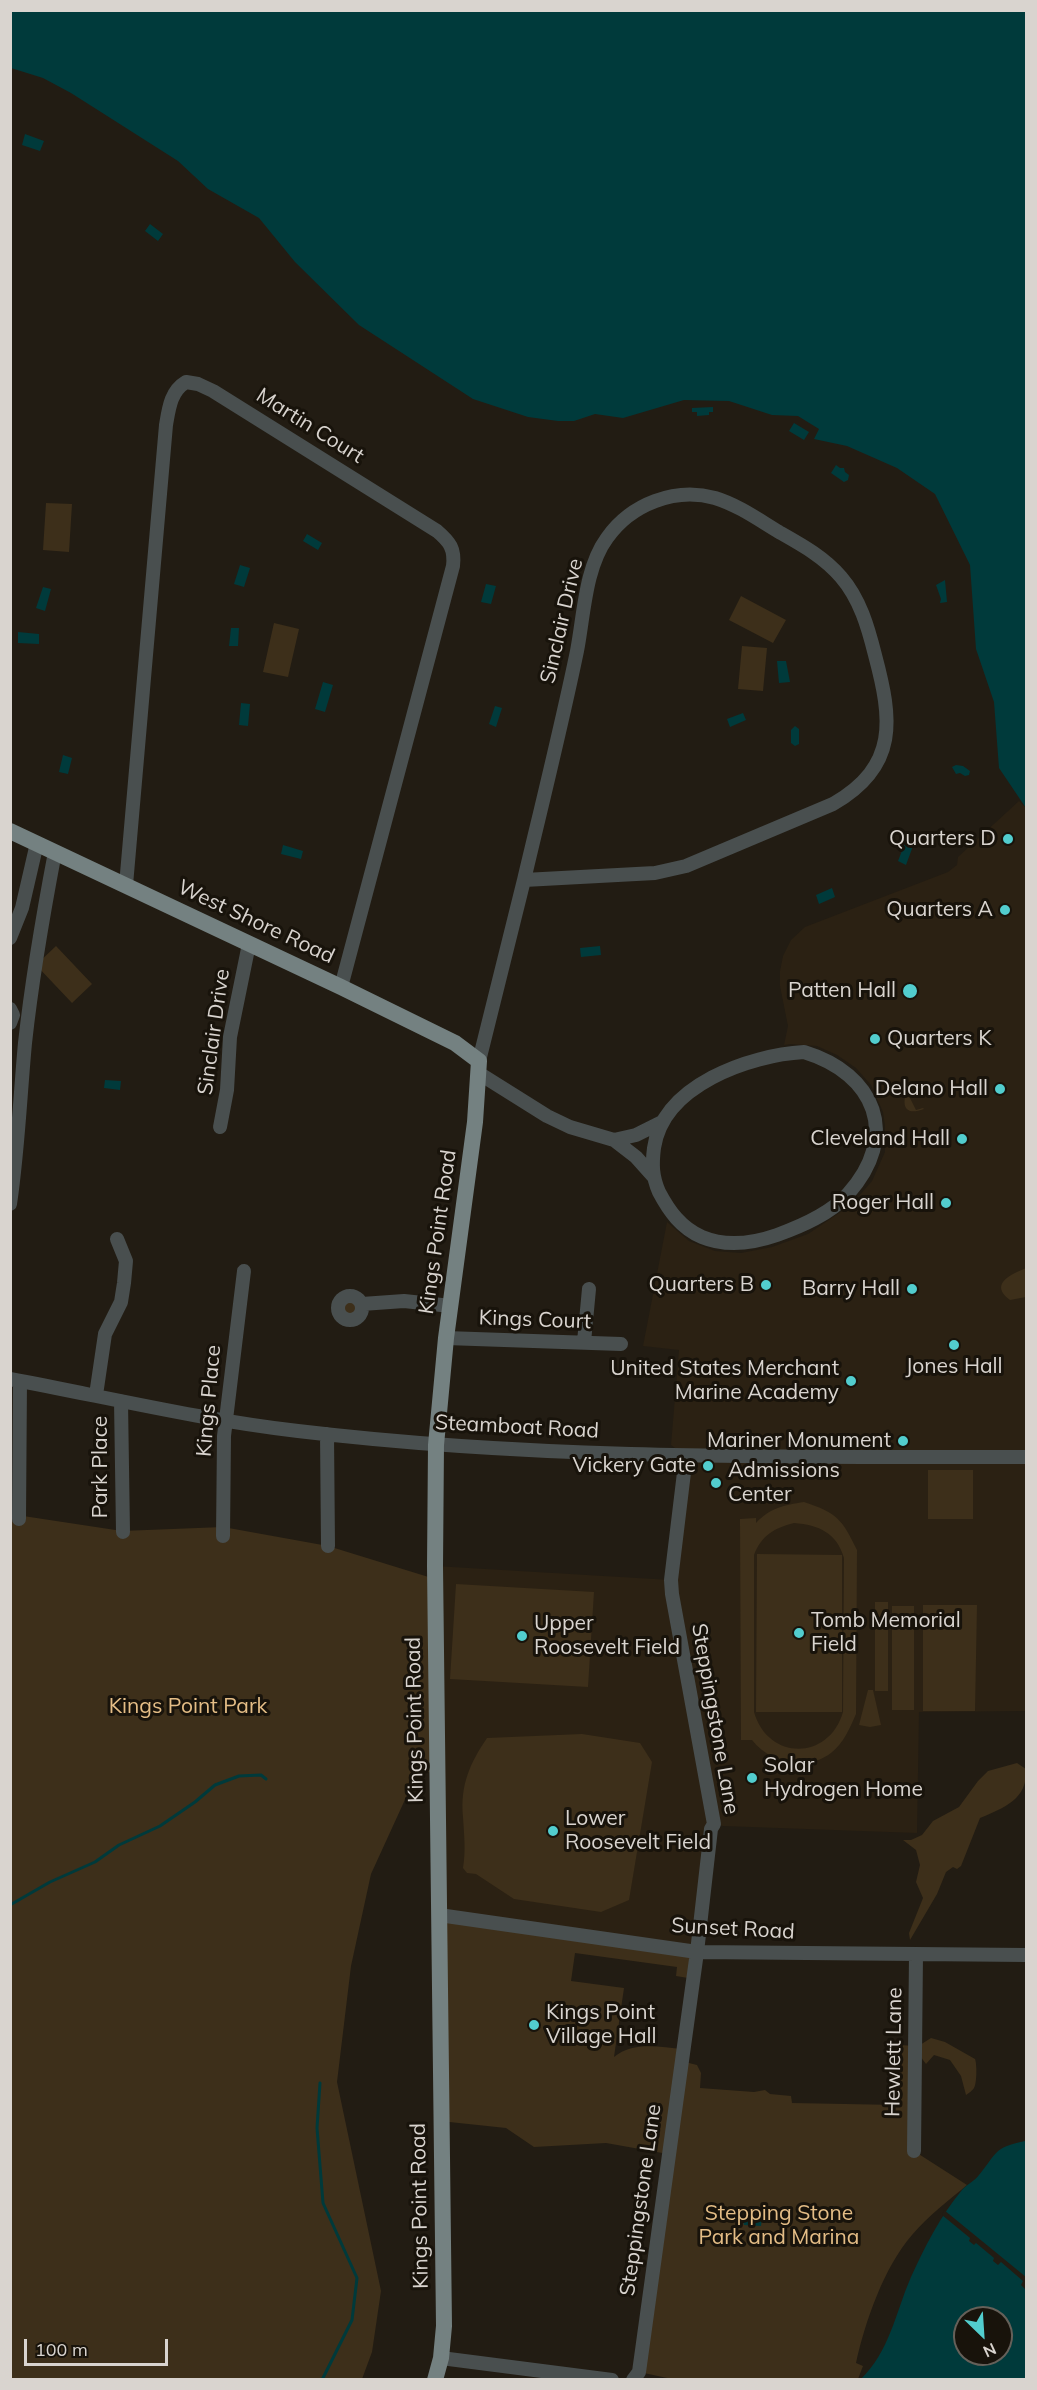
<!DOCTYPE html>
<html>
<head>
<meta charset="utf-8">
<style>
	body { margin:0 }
	#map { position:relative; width:1037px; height:2390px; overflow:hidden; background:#221c13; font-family:Mulish,sans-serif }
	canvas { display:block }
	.frame { position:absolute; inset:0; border:12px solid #d9d4cf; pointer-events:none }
	.north { position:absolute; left:953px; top:2306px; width:60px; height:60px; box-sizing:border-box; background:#18130b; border:2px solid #656059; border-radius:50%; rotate:155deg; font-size:16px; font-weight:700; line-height:24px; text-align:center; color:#d9d4cf }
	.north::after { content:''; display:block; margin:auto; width:21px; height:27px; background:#52cdce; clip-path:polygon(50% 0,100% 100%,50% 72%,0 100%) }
	.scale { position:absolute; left:24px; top:2339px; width:144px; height:27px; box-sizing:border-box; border:3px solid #d9d4cf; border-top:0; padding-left:8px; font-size:18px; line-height:21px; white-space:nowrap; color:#d9d4cf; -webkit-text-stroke:4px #18130b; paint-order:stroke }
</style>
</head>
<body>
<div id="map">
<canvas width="1037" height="2390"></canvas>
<div class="frame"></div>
<div class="north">N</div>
<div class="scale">100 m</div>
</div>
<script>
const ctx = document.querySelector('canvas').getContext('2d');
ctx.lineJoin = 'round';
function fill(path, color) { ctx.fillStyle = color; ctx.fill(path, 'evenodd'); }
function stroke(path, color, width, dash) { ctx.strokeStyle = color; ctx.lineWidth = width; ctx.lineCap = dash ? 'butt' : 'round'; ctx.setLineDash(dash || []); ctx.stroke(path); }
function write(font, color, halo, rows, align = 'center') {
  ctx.font = font + ' Mulish,sans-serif'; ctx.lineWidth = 6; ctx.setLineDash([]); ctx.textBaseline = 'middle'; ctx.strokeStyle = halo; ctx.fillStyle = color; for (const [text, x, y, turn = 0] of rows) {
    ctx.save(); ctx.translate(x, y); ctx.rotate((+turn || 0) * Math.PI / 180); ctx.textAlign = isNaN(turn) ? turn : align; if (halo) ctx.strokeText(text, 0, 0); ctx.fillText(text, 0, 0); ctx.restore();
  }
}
const built = new Path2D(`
	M1019,801L1026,808V1711L919,1712L917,1833L723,1826L714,1824L697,1952L440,1915L435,1566L671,1580L686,1456L671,1445L679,1350L643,1346L667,1222L689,1241L715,1251L741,1253L772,1247L808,1234L851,1205L872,1181L885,1152V1126L883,1112L871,1085L856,1068L837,1055L817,1046L791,1044L784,1045L788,1026L780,986V971L783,956L791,940L805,927L948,872L957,865L958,857Z`);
const green = new Path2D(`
	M46,503L72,504L69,552L43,550Z
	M741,596L786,620L773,643L729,620Z
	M274,623L299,629L288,677L263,672Z
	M742,646L767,648L763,691L738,689Z
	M56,946L92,984L72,1003L36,965Z
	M910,1084L914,1089L907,1092L916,1110L923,1108L924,1109C900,1118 902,1099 910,1084Z
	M1026,1268V1297L1010,1300C988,1284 1012,1274 1026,1268Z
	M341 1308a9 9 0 1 1 18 0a9 9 0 1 1-18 0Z
	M928,1470H973V1519H928Z
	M804,1502C837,1513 842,1519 857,1550L856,1714C850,1728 843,1744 831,1753C806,1772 770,1763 752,1740H741L740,1519L756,1518V1523C770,1508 784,1505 804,1502ZM794,1523C819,1525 837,1533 844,1558L843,1712C829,1761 768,1761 754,1712V1555C761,1536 774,1528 794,1523Z
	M10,1514L122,1531L223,1527L328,1546L435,1579L438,1775L419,1769L371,1874L351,1966L337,2082L381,2291L372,2352L362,2379H11Z
	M757,1554L842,1555V1712H756Z
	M456,1584L594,1592L588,1687L450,1679Z
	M875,1602H888V1691H875Z
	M923,1605H977L975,1711H923Z
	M892,1606H914V1710H892Z
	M868,1690H873L881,1725L870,1727L859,1725Z
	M582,1734L640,1743L652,1762L629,1900L601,1912L514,1899L476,1874L467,1873L463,1868C466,1850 464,1835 463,1817C460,1785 470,1763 487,1738Z
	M1017,1763L1026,1769C1028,1799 1004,1808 980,1818L961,1866L957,1869L953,1867L946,1872L937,1894L910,1940L909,1933L923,1898L916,1882L920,1865L916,1850L903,1840H911L922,1835L933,1821L959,1807L978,1781L988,1771Z
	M827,1784L831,1796L819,1799L816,1797V1790Z
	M440,1915L697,1952L688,1978L676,1976L677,1967L575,1953L571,1981L624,1988L614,2057C633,2041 659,2047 683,2049L681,2061L697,2065L701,2073L700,2088L754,2092L765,2090L770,2094L791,2096L792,2103L898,2105L900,2045L915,2046L914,2151L967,2185C949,2200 928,2216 912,2235C884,2267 865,2322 856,2363L863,2366L858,2379H672L639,2372L668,2154L606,2143L534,2147L506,2128L440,2121Z
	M931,2038L945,2042L975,2059C977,2064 977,2083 974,2088C973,2090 968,2094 966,2095L961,2076L950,2060L934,2055L926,2064L920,2056V2045Z`);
const water = new Path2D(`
	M10,11H1026V808L999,768L994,702L976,649L970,565L935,494L897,468L847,446L814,439L819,429L798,416L772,415L729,401L684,400L623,418L595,414L574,421H558L528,417L473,399L359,325L295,262L259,218L208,189L178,161L71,93L43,78L11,68Z
	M25,134L44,141L40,151L22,145Z
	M150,224L163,234L158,241L145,231Z
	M713,407V412H709V415L697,416V412H692V408Z
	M794,423L809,432L804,440L789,431Z
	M836,465L840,468H844L845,472L849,475L848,480L844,482L831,473Z
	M307,534L322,543L318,550L303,541Z
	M240,565L250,568L244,587L234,584Z
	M945,580L947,602L940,603L941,599L936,585Z
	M486,584L496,586L491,604L481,602Z
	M43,587L51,589L45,611L36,608Z
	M231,628H239L238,646H229Z
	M18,632L39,634V644L18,643Z
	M777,661H786L790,682L779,683Z
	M323,682L333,685L325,712L315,709Z
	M241,703L250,704L248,726L239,725Z
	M495,706L502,708L496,727L489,724Z
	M743,713L746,720L730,727L727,719Z
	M795,726L799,729V744L795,746L791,743V730Z
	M63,755L72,758L68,774L59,772Z
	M956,765L963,766L970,771L969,775L965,776L960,773L956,774L952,767Z
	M905,843L913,846L906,865L898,861Z
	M283,845L303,851L301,859L281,854Z
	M832,888L835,897L819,904L816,895Z
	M600,946L601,955L581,957L580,948Z
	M105,1080L121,1081L120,1090L104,1088Z
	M1025,2141L1026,2379L860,2380C890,2351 895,2314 911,2277C924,2248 941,2215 962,2190C967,2184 975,2181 979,2175C998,2152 993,2148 1025,2141ZM965,2318H1001V2354H965Z
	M749,2213L762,2219L761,2226L744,2225L742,2217Z`);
const pier = new Path2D(`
	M944,2210L1026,2277V2290L1021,2285L1023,2281L1001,2262L998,2265L993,2261L994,2258L976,2243L974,2245L969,2241L970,2238L942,2215Z`);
const stream = new Path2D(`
	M10,1905L50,1882L95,1862L119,1845L160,1826L195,1802L215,1785L239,1776L261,1775L266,1779
	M320,2083L317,2128L323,2203L357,2278L352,2320L322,2380`);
const minor = new Path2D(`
	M126,885L166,425C169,407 171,391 186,382L198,384L213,391L437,531C450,542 455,549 453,566L341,987
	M10,938L22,908L37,843
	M10,1009L13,1015L10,1023
	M804,1052C876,1074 900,1136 848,1194C830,1214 802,1226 777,1235C754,1243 726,1247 702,1237C681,1228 669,1211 659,1192C652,1176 652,1164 654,1148C663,1085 750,1055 804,1052Z
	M479,1061L524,880L655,873L686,866L833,804C899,766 892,719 875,655C868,627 860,599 841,577C824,557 802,545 779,532C759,520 738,505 715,498C675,487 631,504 607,538C585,568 584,615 577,651C561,728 542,804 524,880
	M480,1074L547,1116L570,1127L614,1140L636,1157L653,1176
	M220,1127L227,1090L230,1037L249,944
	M614,1140L636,1135L662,1122
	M10,1204C18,1150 20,1097 25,1043C32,979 43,915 55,852
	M338 1308a12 12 0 1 1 24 0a12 12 0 1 1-24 0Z
	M362,1304L404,1301L451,1306
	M446,1338L621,1344
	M584,1342L589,1289
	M10,1379C106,1397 202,1420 298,1431C540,1460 784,1457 1026,1457
	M96,1395L105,1334L121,1302L124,1283L126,1261L117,1239
	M121,1401L123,1532
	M327,1434L328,1546
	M19,1519L20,1381
	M223,1536L224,1436L244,1271
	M439,1915L697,1952L1026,1955
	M914,2151L916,1955
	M441,2358L612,2380
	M633,2380L639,2372L697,1952L711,1829L714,1824L672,1594L671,1580L686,1456`);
const major = new Path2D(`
	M10,831L341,987L455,1043L479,1061L475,1122L446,1338L436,1445L435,1566L444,2326L441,2358L435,2380`);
const markers = [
	[1008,839,6,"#52cdce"],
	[1005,910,6,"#52cdce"],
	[910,991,8,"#52cdce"],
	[875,1039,6,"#52cdce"],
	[1000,1089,6,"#52cdce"],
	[962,1139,6,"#52cdce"],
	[946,1203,6,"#52cdce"],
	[766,1285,6,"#52cdce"],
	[912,1289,6,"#52cdce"],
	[954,1345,6,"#52cdce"],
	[851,1381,6,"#52cdce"],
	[903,1441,6,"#52cdce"],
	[708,1466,6,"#52cdce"],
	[716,1483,6,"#52cdce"],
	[799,1633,6,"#52cdce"],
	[522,1636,6,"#52cdce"],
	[752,1778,6,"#52cdce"],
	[553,1831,6,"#52cdce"],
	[534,2025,6,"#52cdce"]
];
const streetNames = [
	["Martin Court",310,426,32],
	["Sinclair Drive",562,621,-77],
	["West Shore Road",256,922,25],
	["Sinclair Drive",214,1032,-82],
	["Kings Point Road",438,1232,-82],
	["Kings Court",535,1320,2],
	["Kings Place",209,1401,-85],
	["Steamboat Road",517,1427,3],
	["Park Place",101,1467,-90],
	["Steppingstone Lane",715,1719,80],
	["Kings Point Road",415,1720,-91],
	["Sunset Road",733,1929,3],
	["Hewlett Lane",894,2052,-89],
	["Steppingstone Lane",641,2200,-82],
	["Kings Point Road",420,2206,-91]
];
const poiNames = [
	["Quarters D",996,839],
	["Quarters A",993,910],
	["Patten Hall",896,991],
	["Quarters K",887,1039,"left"],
	["Delano Hall",988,1089],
	["Cleveland Hall",950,1139],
	["Roger Hall",934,1203],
	["Quarters B",754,1285],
	["Barry Hall",900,1289],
	["Jones Hall",954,1367,"center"],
	["United States Merchant",839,1369],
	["Marine Academy",839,1393],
	["Mariner Monument",891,1441],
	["Vickery Gate",696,1466],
	["Admissions",728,1471,"left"],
	["Center",728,1495,"left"],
	["Tomb Memorial",811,1621,"left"],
	["Field",811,1645,"left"],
	["Upper",534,1624,"left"],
	["Roosevelt Field",534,1648,"left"],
	["Solar",764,1766,"left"],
	["Hydrogen Home",764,1790,"left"],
	["Lower",565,1819,"left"],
	["Roosevelt Field",565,1843,"left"],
	["Kings Point",546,2013,"left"],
	["Village Hall",546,2037,"left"]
];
const parkNames = [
	["Kings Point Park",188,1707],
	["Stepping Stone",779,2214],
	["Park and Marina",779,2238]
];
fill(built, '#2b2113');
fill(green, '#3d2f1a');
fill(water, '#003a3b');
fill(pier, '#221c13');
stroke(stream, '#003a3b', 3);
stroke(minor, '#494f4f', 14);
stroke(major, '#748181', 16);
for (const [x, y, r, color] of markers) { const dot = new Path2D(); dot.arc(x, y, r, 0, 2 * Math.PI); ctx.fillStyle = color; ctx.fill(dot); stroke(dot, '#18130b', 2); }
write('21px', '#d9d4cf', '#18130b', streetNames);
write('21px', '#d9d4cf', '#18130b', poiNames, 'right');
write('21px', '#e4bd86', '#18130b', parkNames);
</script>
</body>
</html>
